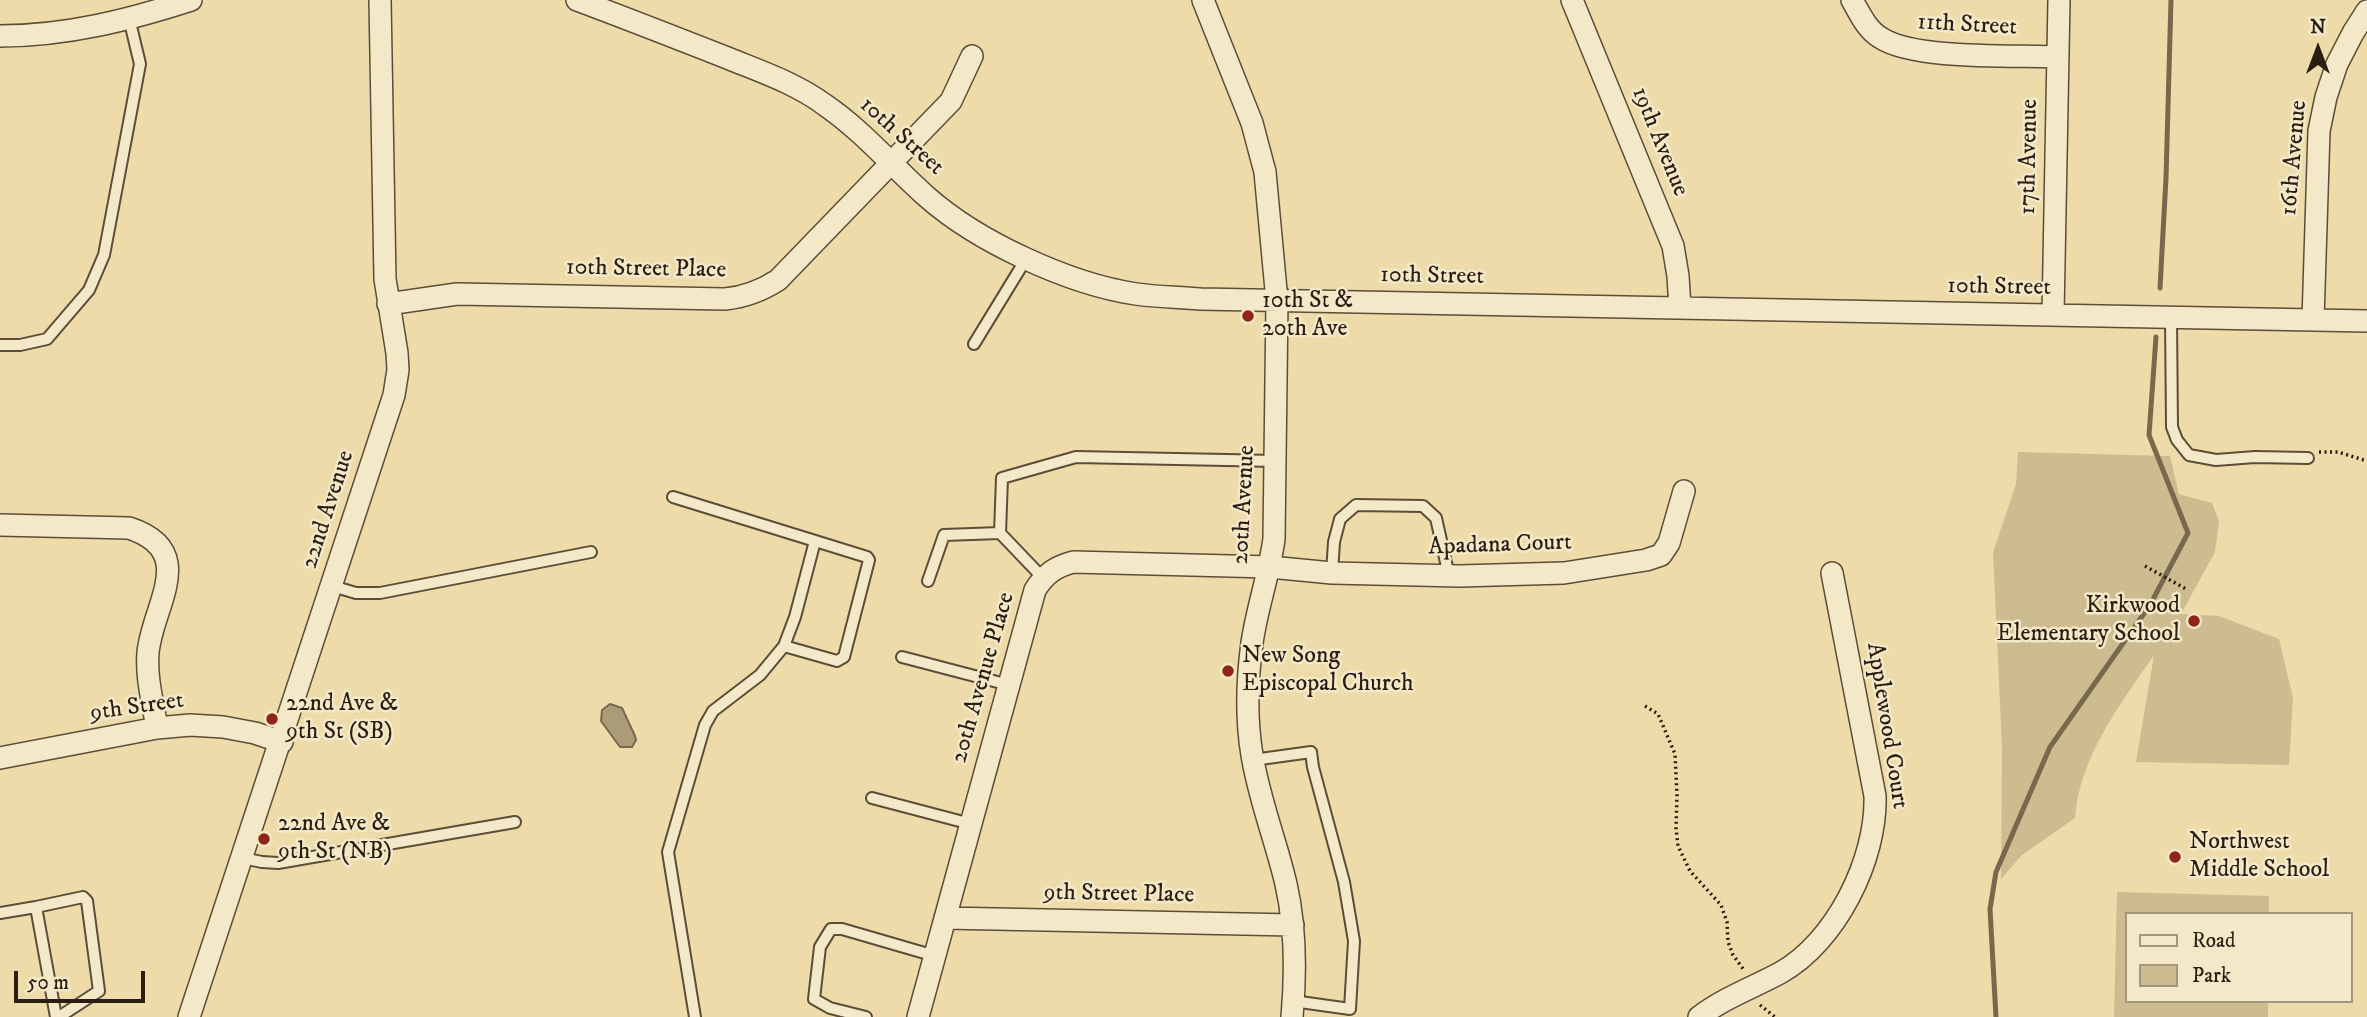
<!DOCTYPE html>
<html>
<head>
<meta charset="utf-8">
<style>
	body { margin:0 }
	#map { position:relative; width:2367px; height:1017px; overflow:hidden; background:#eddca9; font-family:"IM FELL DW Pica",serif }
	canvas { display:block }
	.legend { position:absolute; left:2125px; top:912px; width:228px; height:91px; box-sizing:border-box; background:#f3e8c7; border:2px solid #a3977f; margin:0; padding:9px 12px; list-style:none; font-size:21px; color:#2c1d13 }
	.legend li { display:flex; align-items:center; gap:14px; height:35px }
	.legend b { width:35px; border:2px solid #a3977f }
	.north { position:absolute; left:2283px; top:14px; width:70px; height:70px; -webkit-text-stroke:5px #f3e8c7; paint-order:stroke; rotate:0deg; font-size:19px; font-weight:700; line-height:28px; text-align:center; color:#2c1d13 }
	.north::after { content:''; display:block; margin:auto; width:24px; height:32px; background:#2c1d13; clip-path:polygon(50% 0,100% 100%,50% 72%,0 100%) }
	.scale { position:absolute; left:14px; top:971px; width:131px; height:32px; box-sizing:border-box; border:4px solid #2c1d13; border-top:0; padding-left:9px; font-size:21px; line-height:24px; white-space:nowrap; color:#2c1d13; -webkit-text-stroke:5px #f3e8c7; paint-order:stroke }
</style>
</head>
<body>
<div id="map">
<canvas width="2367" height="1017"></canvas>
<ul class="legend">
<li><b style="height:9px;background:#f3e8c7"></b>Road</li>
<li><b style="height:19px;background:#ccbc90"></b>Park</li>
</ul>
<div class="north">N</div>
<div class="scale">50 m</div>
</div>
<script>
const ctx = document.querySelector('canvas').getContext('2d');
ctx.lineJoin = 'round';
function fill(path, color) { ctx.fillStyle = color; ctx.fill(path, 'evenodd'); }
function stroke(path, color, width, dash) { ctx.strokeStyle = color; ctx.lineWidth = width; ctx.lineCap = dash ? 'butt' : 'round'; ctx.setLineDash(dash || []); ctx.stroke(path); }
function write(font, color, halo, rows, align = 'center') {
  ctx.font = font + ' "IM FELL DW Pica",serif'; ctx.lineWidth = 5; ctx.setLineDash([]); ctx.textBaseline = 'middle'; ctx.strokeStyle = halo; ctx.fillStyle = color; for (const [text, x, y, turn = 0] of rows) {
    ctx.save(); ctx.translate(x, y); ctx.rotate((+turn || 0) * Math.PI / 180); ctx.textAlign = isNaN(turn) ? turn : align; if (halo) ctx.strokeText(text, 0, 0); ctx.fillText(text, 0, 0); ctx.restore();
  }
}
const green = new Path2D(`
	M2018,452L2170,456L2179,494L2212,503L2219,521L2215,552L2181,614L2219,616L2279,639L2293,698L2289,765L2136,762L2154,655C2121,703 2079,758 2075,818L2022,855L2001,879L2002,748L1993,552L2016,484Z
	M2117,892L2269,896V914H2127V1001H2268V1017H2114Z`);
const water = new Path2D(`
	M610,704L622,708L635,736L636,740L632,747H620L601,721L602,710Z`);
const stream = new Path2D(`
	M2160,288L2166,178L2171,0
	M1996,1017L1990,909L1996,872L2050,747L2150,605L2188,533L2149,435L2156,337`);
const path = new Path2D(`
	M2319,452H2338L2367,461
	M2145,566L2186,589
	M1645,706L1658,714L1675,754L1677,795L1676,828L1678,846L1690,871L1721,905L1727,922L1728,942L1733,955L1744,970
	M1760,1005L1775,1017`);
const service = new Path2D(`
	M2171,317L2172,427L2177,440L2189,455L2216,460L2255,457L2308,458
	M974,344L1026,259
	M0,345H20L47,339L89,290L104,255L140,64L129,18
	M673,497L867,557L869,560L844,657L837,661L784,646L760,675L713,711L705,725L668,852L695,1017
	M1000,533L1002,478L1076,457L1276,461
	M1332,573L1334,542L1340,519L1356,505L1423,506L1436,518L1449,576
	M928,581L944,535L1000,533L1043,578
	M332,586L356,593H380L591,552
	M784,646L795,617L815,541
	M902,657L1009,685
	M1253,760L1311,752L1313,767L1344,882L1354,941L1350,1009L1293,1001
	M872,798L971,824
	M242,858L262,862L278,863L515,822
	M36,907L83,897L87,901L99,991L59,1017
	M0,913L36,907L56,1017
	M866,1017L830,1008L814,999L820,947L831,929H842L935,956`);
const minor = new Path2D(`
	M577,0C628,19 679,39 730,59C762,72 797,84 825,105C863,131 893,167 927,197C978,242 1069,284 1136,294C1157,297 1179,297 1200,299L2367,321
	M1203,0L1252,123L1265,172L1277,301L1274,539C1269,575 1257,608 1252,643C1247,680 1246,719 1252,755C1259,799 1276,841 1286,884C1296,928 1296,972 1292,1017
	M1572,0L1673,246L1678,276L1680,308
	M1852,0C1860,14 1867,30 1881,38C1915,60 2015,55 2058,57
	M0,36C66,36 129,20 191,0
	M388,304L457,294L725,299C745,297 761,291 778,280L951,101L972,56
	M2053,315L2059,0
	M2313,320L2319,131L2326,97L2337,64L2353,33L2367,11
	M0,525L129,528C200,551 152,606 148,653C146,678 153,703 157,728
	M0,758L157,728L190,725L223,727L255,733L282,742
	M945,918L1293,925
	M189,1017L394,395L398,370L397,353L385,279L380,0
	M918,1017L1035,590C1045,574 1055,567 1073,562L1270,567L1332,573L1460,576L1564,573L1646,560L1661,555L1669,543L1684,491
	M1699,1017C1724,998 1752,988 1780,973C1836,942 1877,859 1875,796L1832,573`);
const markers = [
	[1248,316,7,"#8f2418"],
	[2194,621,7,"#8f2418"],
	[1228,671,7,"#8f2418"],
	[272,719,7,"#8f2418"],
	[264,839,7,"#8f2418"],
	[2175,857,7,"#8f2418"]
];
const streetNames = [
	["11th Street",1967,26,3],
	["10th Street",901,137,42],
	["19th Avenue",1659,142,68],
	["17th Avenue",2030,157,-89],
	["16th Avenue",2295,158,-85],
	["10th Street Place",646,270,1],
	["10th Street",1432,277,1],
	["10th Street",1999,288,1],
	["20th Avenue",1245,505,-87],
	["22nd Avenue",329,510,-72],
	["Apadana Court",1500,546,-2],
	["20th Avenue Place",984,678,-74],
	["9th Street",137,708,-8],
	["Applewood Court",1886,726,81],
	["9th Street Place",1119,895,1]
];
const poiNames = [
	["10th St &",1262,302],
	["20th Ave",1262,330],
	["Kirkwood",2180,607,"right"],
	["Elementary School",2180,635,"right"],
	["New Song",1242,657],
	["Episcopal Church",1242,685],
	["22nd Ave &",286,705],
	["9th St (SB)",286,733],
	["22nd Ave &",278,825],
	["9th St (NB)",278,853],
	["Northwest",2189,843],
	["Middle School",2189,871]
];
fill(green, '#ccbc90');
fill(water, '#ab9b76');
stroke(water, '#78694e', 2);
stroke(stream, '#78694e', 5);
stroke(service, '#5c4d38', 14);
stroke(minor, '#5c4d38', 24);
stroke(path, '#2c1d13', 3.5, [2, 3.5]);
stroke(service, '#f3e8c7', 10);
stroke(minor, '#f3e8c7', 21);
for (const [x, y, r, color] of markers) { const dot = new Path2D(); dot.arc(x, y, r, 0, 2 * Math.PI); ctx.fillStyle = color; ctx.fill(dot); stroke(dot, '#f3e8c7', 2.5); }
write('24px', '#2c1d13', '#f3e8c7', streetNames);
write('24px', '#2c1d13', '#f3e8c7', poiNames, 'left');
</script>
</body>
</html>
